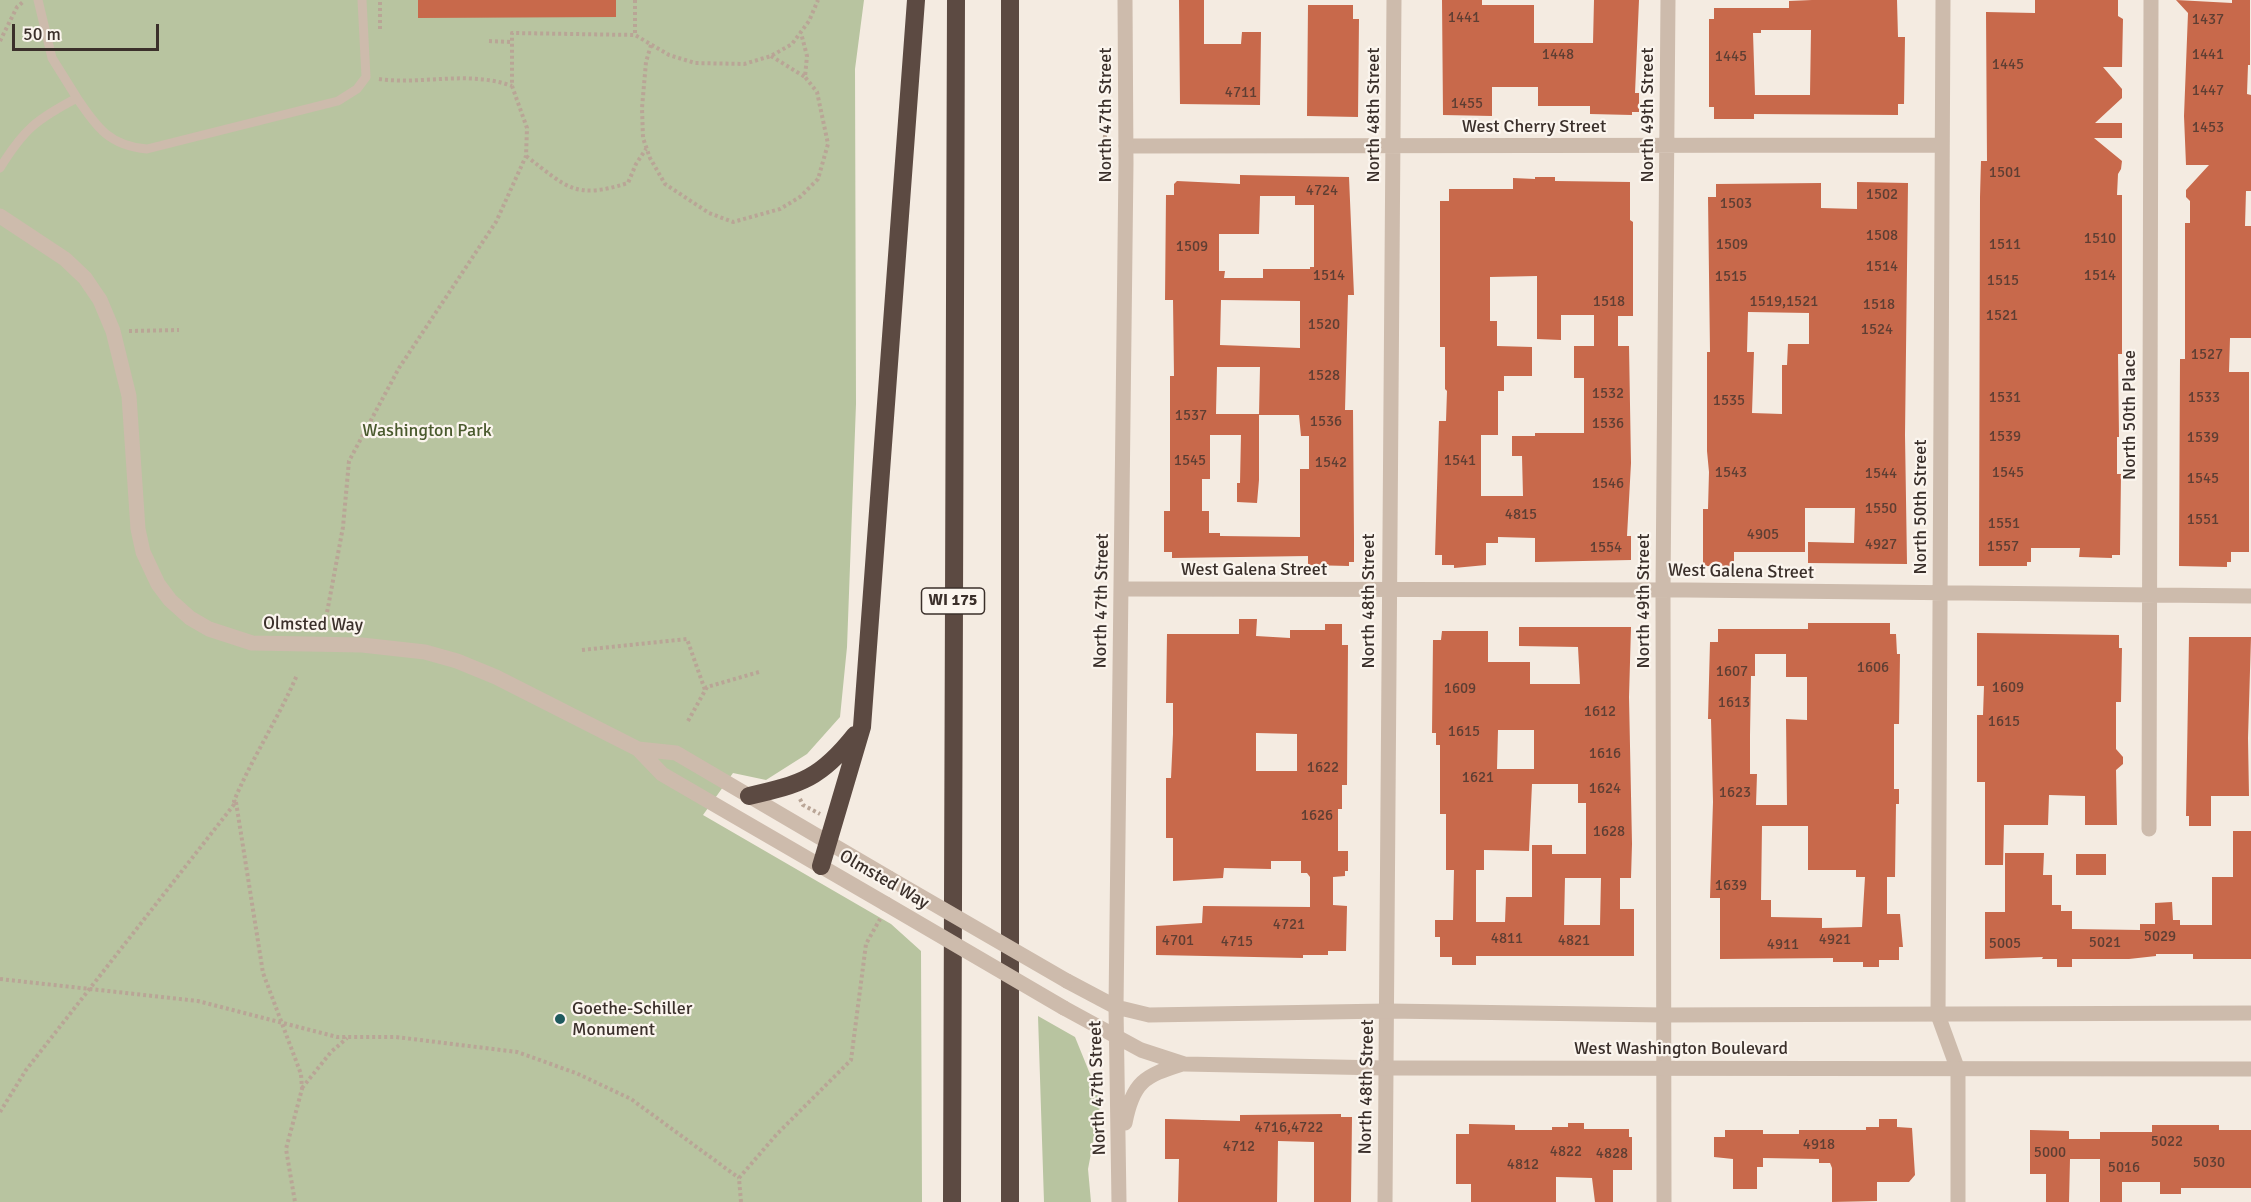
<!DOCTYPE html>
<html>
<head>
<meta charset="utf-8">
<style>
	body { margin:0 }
	#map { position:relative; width:2251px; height:1202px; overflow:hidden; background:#f4ebe1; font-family:Signika,sans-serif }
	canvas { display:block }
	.scale { position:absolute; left:12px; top:24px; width:147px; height:27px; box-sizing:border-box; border:3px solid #3b302b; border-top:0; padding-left:8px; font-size:18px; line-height:21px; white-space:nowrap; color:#3b302b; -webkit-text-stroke:4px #fbf5ee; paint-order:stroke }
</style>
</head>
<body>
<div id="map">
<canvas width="2251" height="1202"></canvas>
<div class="scale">50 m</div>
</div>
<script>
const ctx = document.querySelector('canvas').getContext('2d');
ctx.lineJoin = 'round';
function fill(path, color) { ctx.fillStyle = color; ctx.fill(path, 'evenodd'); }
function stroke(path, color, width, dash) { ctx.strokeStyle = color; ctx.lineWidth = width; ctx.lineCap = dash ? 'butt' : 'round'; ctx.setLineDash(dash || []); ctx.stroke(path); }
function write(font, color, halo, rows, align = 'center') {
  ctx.font = font + ' Signika,sans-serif'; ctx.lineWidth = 4.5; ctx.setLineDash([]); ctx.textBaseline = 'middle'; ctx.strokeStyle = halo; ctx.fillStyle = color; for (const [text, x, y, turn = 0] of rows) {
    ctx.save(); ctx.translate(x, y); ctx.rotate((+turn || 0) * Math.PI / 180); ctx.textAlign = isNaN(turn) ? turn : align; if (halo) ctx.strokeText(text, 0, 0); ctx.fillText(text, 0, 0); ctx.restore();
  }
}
const green = new Path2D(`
	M0,0H864L855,69L856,404L847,647L840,717L807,754L766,780L733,773L703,815L891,924L921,951L922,1202H0Z
	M1038,1016L1075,1037L1101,1101L1088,1169L1091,1202H1044Z`);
const building = new Path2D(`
	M418,0H616V17L418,18Z
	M1179,0H1204V44H1241L1242,32H1261L1260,105L1180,104Z
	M1442,0H1482V5H1534V43H1593L1594,0H1639L1635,93H1639V112H1632V115L1590,114V106H1538V87H1492V116L1443,115Z
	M1812,0H1897L1898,37H1905L1904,104H1898V115L1754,114V119H1714V107H1709V19H1714V8H1789V1ZM1761,30H1811L1810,95H1755L1753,33H1761Z
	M2035,0H2118V16L2123,19L2122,67H2103L2122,89V98L2095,123H2122V138H2094L2122,161L2121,169L2118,174L2117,195H2122V354H2118L2119,437H2117V474H2121L2120,555H2112V558L2079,557L2080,548H2031V562H2027V566H1979L1980,197L1981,161H1987L1986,12L2035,13Z
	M2176,0L2232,3V0H2250V65H2248L2247,94L2251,95V191H2246L2245,226H2251V338H2230L2229,372H2249V552H2231V562H2227V567L2179,566L2180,359H2185V223H2190V201L2186,197V190L2209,165H2186L2184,116L2188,13Z
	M1308,5H1353V19H1359L1358,117L1307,116Z
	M1240,175L1349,177L1354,295H1348L1345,410H1353L1354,540V562H1349V566L1308,565V556L1172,558V552H1164V511H1170V376H1174L1173,300H1165L1166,195H1174V184L1177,181L1240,184ZM1260,196H1295V205H1314V267H1310V269H1263V278H1224L1225,271H1219V234H1259ZM1221,300L1300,301V348L1220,345ZM1217,367H1260L1259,415H1299L1301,436H1309V469H1300V537L1220,536V533H1209V511H1202V479H1210V435H1241L1240,483H1237V502L1257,503L1259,480V414H1216Z
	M1535,177H1555V181L1630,182V220L1633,222V316H1618V346H1629L1631,463L1627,536H1631V560L1535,562V538L1498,537V543H1486V565L1454,568V565H1442V555H1435L1439,421H1446L1447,391L1445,389V347H1440V201H1449V189H1513V178L1535,179ZM1537,276V339L1561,340V315H1594V346H1574V378H1584V433H1535V436H1512V456H1522L1523,496H1481V435H1498V391H1504V376H1532V347L1497,346V321H1490V277Z
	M1857,182L1908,183L1905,435L1907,564L1808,563V542L1854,543L1855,508H1805V552H1734V566H1703V509H1708L1709,472L1707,451V352H1710L1708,197H1716V184L1821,183V208L1857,209ZM1748,312L1809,313V344H1788L1787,365H1782V414L1752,413L1754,352H1747Z
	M1239,619H1257L1256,636L1290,638V630H1325V624H1342V645H1348L1347,785H1342V809H1338V851H1348V871H1345V876L1333,877V905L1347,906L1346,951H1328V955H1303V958L1156,955V926L1202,923L1203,906L1310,907V877L1307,873H1301V861H1271V869L1224,868L1223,878L1173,881V838H1166V778H1171L1173,734V703H1166L1167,634H1239ZM1256,733L1297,734V771H1256Z
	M1808,623H1890V634H1896L1897,654H1900L1899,724H1894V789H1899V804H1896L1895,877H1887V914H1900L1903,947H1899V960H1879V967H1863V962H1833V958L1720,959V898H1710L1713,802L1711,719H1708L1710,642H1718V629H1808ZM1755,654H1786V677H1807V720L1786,719L1787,805H1756L1757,774H1750V735L1751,676H1755ZM1762,826H1808V870H1856V877H1865L1862,927L1822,928V918L1771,917V900H1761Z
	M1519,627H1631L1629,697L1632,844L1631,878H1620V909H1634V956H1476V965H1452V957H1440V937H1435V920H1453L1454,870H1446V814H1440V745H1436V733H1432L1433,640H1441L1442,631H1488V662H1530V684H1580L1578,647L1519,646ZM1498,730H1534V769H1497ZM1532,784H1578V803H1586V854H1552V845H1532V897H1506L1505,922H1476V870H1484V850L1529,851ZM1565,878H1601L1600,925H1564Z
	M1977,633L2119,635V648H2122L2121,702H2116V749L2123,757V764L2116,770L2117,825H2085V796L2049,795L2048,825H2004L2003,865H1985V782H1977V715H1983L1984,686H1977Z
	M2189,637H2251L2248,738L2249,796H2211V826H2189V816H2186Z
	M2233,831H2251V959H2193V954H2156V956L2129,959H2072V967H2057V959H2042L2043,957L1985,959V912H2005V853H2044L2043,875H2052V905H2061V911H2072V929L2140,930V924H2155V903L2172,902L2173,920H2180V925H2212V877H2233Z
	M2076,854H2106V875H2076Z
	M1341,1114V1117H1352L1351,1202H1314V1142L1278,1141L1277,1202H1178L1179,1159H1165V1119L1240,1121V1115Z
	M1879,1119H1897V1127L1912,1128L1915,1175L1909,1182H1877V1201L1832,1202V1168L1830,1163H1819V1159L1763,1158V1167H1757V1189H1733V1159L1714,1157V1137H1725V1130H1763V1134H1799V1130H1866V1127H1879Z
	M1568,1123H1584V1129H1629V1137H1632V1170H1613V1202H1595L1592,1178L1556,1177V1202H1471V1184H1456V1134H1469V1124L1515,1125V1130H1552V1127H1568Z
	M2152,1125H2219V1130H2251V1188H2181V1194H2160V1182H2122V1202H2100V1159H2070L2069,1202H2046V1174H2030V1130L2069,1131V1139H2100V1132H2152Z`);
const path = new Path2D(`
	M635,0V35
	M380,29V0
	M0,41L17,7L24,1
	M489,41L512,42
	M651,45L646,62L642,108L643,138L650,158L665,184L709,213L733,222L780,209L800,197L818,179L828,144L817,92L805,77L807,56L801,33
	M771,56L805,77
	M379,79C424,85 468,70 512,86
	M526,156C567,187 574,200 628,183L636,164L646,149
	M1104,162L1105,135
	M129,331L179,330
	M326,618L343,527L349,461L399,368L496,222L526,156L527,128L512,86V33L635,35L669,55L695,63L744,64L771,56L792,44L809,21L818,0
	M582,650L687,639L705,690
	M688,721L707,687L759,672
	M800,799L803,805L820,814
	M236,802L263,973L301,1074L302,1089L286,1149L295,1202
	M0,979L198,1001L337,1037H396L517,1052L576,1073L631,1099L739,1178
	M302,1088L331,1052L347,1038
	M0,1112L26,1070L236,802L234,801C252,758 278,719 297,675
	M741,1202L739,1178L777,1134L851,1060L866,944L880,919`);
const service = new Path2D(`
	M77,98C97,128 110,146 147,149L338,101L357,89L366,77L362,0
	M0,168C24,129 37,119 77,98L52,58L38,0`);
const minor = new Path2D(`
	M1943,0L1938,1015L1958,1070V1202
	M1126,146L1942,145
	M1122,589L1687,590L2251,596
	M2149,829L2151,0
	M1385,1202L1394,0
	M1664,1202L1663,590L1668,0`);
const tertiary = new Path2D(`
	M0,216L65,259L85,278L100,300L113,331L129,396L138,529L143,552L158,584L170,600L190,618L209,629L252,643L362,645L425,652L457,661L496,677L638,749L662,774L886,904
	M638,749L676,753L889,878
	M1067,981L1116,1007L1149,1015L1387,1011L1664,1015L2251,1013
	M1064,1008L1141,1050L1184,1064L1385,1068L2251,1069
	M1125,1123C1133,1082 1144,1076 1182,1064
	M1119,1202L1116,1007L1126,163L1125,0`);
const motorway = new Path2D(`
	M1010,0V1202
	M749,796C802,784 821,778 855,735
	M821,866L862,727L916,0
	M952,1202L956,0`);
const tertiaryBridge = new Path2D(`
	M889,878L1067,981
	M886,904L1064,1008`);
const markers = [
	[560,1019,6,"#1f5a5e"]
];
const numberNames = [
	["1441",1464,18],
	["1437",2208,20],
	["1448",1558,55],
	["1441",2208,55],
	["1445",1731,57],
	["1445",2008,65],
	["1447",2208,91],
	["4711",1241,93],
	["1455",1467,104],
	["1453",2208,128],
	["1501",2005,173],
	["4724",1322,191],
	["1502",1882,195],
	["1503",1736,204],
	["1508",1882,236],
	["1510",2100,239],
	["1509",1732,245],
	["1511",2005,245],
	["1509",1192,247],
	["1514",1882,267],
	["1514",1329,276],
	["1514",2100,276],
	["1515",1731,277],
	["1515",2003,281],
	["1518",1609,302],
	["1519,1521",1784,302],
	["1518",1879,305],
	["1521",2002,316],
	["1520",1324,325],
	["1524",1877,330],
	["1527",2207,355],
	["1528",1324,376],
	["1532",1608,394],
	["1531",2005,398],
	["1533",2204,398],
	["1535",1729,401],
	["1537",1191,416],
	["1536",1326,422],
	["1536",1608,424],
	["1539",2005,437],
	["1539",2203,438],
	["1545",1190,461],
	["1541",1460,461],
	["1542",1331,463],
	["1543",1731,473],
	["1545",2008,473],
	["1544",1881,474],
	["1545",2203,479],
	["1546",1608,484],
	["1550",1881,509],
	["4815",1521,515],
	["1551",2203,520],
	["1551",2004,524],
	["4905",1763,535],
	["4927",1881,545],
	["1557",2003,547],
	["1554",1606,548],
	["1606",1873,668],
	["1607",1732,672],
	["1609",2008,688],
	["1609",1460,689],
	["1613",1734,703],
	["1612",1600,712],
	["1615",2004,722],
	["1615",1464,732],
	["1616",1605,754],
	["1622",1323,768],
	["1621",1478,778],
	["1624",1605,789],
	["1623",1735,793],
	["1626",1317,816],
	["1628",1609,832],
	["1639",1731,886],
	["4721",1289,925],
	["5029",2160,937],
	["4811",1507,939],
	["4921",1835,940],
	["4701",1178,941],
	["4821",1574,941],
	["4715",1237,942],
	["5021",2105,943],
	["5005",2005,944],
	["4911",1783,945],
	["4716,4722",1289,1128],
	["5022",2167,1142],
	["4918",1819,1145],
	["4712",1239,1147],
	["4822",1566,1152],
	["5000",2050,1153],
	["4828",1612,1154],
	["5030",2209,1163],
	["4812",1523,1165],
	["5016",2124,1168]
];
const shields = [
	[953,601,63]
];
const shieldNames = [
	["WI 175",953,601]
];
const streetNames = [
	["North 47th Street",1106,115,-90],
	["North 48th Street",1374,115,-90],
	["North 49th Street",1648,115,-90],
	["West Cherry Street",1534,127],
	["North 50th Place",2130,415,-90],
	["North 50th Street",1921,507,-90],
	["West Galena Street",1254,570],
	["West Galena Street",1741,572,1],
	["North 47th Street",1102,601,-89],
	["North 48th Street",1369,601,-90],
	["North 49th Street",1644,601,-90],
	["Olmsted Way",313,625,1],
	["Olmsted Way",884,880,30],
	["West Washington Boulevard",1681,1049],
	["North 48th Street",1367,1087,-89],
	["North 47th Street",1098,1088,-92]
];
const parkNames = [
	["Washington Park",427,431]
];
const poiNames = [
	["Goethe-Schiller",572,1009],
	["Monument",572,1030]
];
fill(green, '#b8c4a0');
fill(building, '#c8694b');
stroke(path, '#b9a596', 4, [3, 3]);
stroke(service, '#cdbbac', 9);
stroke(minor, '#cdbbac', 15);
stroke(tertiary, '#cdbbac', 15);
stroke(motorway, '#5c4a42', 18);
stroke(tertiaryBridge, '#cdbbac', 15);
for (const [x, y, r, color] of markers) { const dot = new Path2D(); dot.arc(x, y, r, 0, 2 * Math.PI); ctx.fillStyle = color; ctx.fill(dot); stroke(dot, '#fbf5ee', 2); }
write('15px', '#5e3e33', null, numberNames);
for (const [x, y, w] of shields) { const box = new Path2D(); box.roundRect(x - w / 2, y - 13, w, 26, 4.5); ctx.fillStyle = '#fbf5ee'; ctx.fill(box); stroke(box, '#3b302b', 1.5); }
write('bold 16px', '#3b302b', null, shieldNames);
write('18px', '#3b302b', '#fbf5ee', streetNames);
write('18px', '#4a5a2e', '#fbf5ee', parkNames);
write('18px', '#3b302b', '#fbf5ee', poiNames, 'left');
</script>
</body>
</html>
